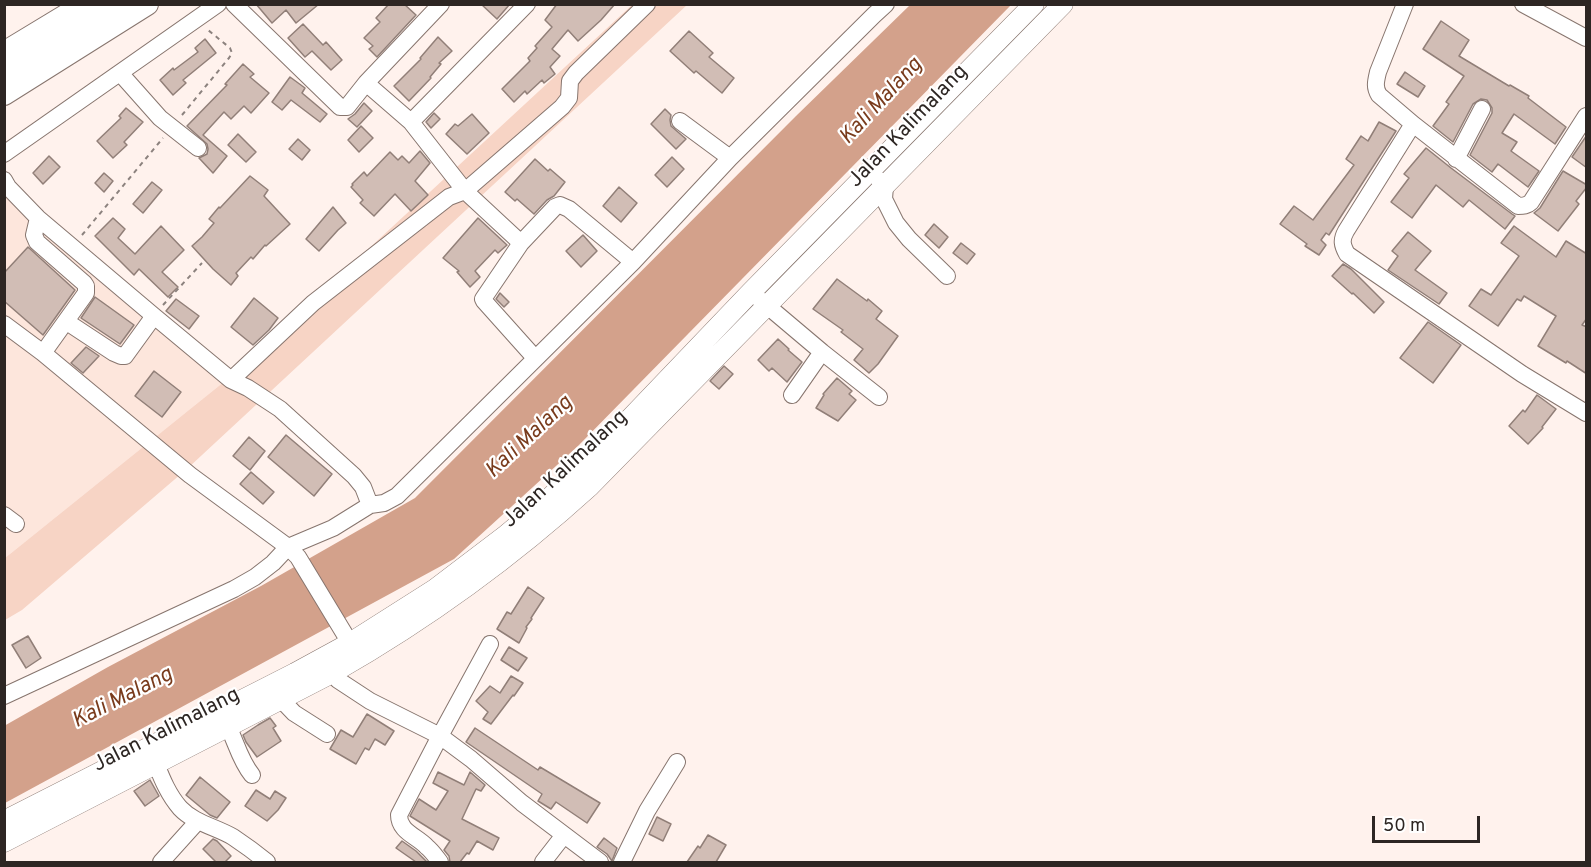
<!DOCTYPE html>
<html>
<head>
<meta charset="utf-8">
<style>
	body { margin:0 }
	#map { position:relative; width:1591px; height:867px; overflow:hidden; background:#fff2ed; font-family:Overpass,sans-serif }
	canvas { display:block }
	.frame { position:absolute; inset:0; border:6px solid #2d2623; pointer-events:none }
	.scale { position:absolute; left:1372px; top:816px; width:108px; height:27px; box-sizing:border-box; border:3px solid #2d2623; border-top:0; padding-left:8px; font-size:18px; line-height:21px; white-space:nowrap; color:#2d2623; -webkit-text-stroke:4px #fff; paint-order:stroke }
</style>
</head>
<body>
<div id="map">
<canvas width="1591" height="867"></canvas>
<div class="frame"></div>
<div class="scale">50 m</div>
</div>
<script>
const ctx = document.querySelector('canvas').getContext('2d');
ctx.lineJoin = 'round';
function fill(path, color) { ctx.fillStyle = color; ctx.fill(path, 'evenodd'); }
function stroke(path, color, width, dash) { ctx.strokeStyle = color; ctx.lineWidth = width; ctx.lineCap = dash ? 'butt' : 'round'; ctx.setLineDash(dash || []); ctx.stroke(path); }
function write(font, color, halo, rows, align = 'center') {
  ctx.font = font + ' Overpass,sans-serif'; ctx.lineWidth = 4.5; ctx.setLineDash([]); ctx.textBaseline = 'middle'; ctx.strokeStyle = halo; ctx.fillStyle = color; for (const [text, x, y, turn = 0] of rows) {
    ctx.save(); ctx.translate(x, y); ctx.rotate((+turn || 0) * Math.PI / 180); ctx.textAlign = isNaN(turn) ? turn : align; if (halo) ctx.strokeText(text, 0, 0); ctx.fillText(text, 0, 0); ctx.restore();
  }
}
const built = new Path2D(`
	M4,181L230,377L5,558H4Z`);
const green = new Path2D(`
	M632,5H687L188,468L22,610L5,620V558L230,377Z`);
const water = new Path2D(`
	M910,5H1011L579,445L454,559L5,803L4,726L108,667L261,586L415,498L796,116Z`);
const building = new Path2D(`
	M256,4H319L296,23L286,10L272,23Z
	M389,4H404L416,15L377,57L369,49L373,46L364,38L380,22L376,18Z
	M481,4H510L497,19Z
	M557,4H615L601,20L578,41L568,30L552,49L560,56L550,67L555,74L544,83L542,80L527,94L525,91L514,102L502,89L530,61L528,58L537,48L535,46L552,27L545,20Z
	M1441,21L1469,40L1459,56L1509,86L1510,85L1529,96L1528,98L1566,127L1555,144L1514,114L1502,133L1517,142L1511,151L1539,171L1528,187L1498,164L1492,172L1470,155L1492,113V108L1487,100L1481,99L1473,104L1453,142L1433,126L1449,104L1446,102L1464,76L1423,49Z
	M303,24L323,45L326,42L342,60L331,70L312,51L305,57L288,38Z
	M689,31L713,53L709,57L734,78L722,93L696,71L694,73L670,51Z
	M438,37L452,51L439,63L441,64L430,77L431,78L409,101L394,86L421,59L420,58Z
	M205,39L216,53L183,80L186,83L173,95L160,80L173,68L174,70L198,52L195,48Z
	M243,64L254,74L250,77L269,93L251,113L244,106L231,119L224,112L203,135L227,156L213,173L199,158L207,154L208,149L207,144L187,126L227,85L225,84Z
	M1405,72L1425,86L1418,97L1397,84Z
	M290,77L305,88L302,93L327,114L320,122L291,100L282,110L272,102Z
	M364,103L372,111L357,127L348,119L355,114Z
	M126,108L143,122L124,142L127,145L113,158L97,141L121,118L119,116Z
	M665,109L671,115L670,120L671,126L686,139L676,149L651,124Z
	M434,113L440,119L431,128L426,122Z
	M472,114L489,133L467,154L446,134L455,124L458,126Z
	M1379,122L1396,131L1329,235L1326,233L1321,240L1326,245L1319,255L1305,246L1307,244L1280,224L1294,206L1313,220L1354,165L1346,159L1361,136L1368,141Z
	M361,126L373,138L359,152L348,140Z
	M238,134L256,152L246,162L228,145Z
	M1587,135V168L1572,157Z
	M298,139L310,150L302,160L289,149Z
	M1426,148L1451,168L1512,214L1515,216L1505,229L1469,200L1463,207L1436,185L1412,218L1391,202L1409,178L1404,174Z
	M420,151L430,163L415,181L428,195L411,211L395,194L374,216L360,203L363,200L351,187L353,185L352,184L364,172L367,176L390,152L398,160L402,156L409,163Z
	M49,156L60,167L43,184L33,173Z
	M672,157L684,169L667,187L655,175Z
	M535,159L548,171L550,169L565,182L554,196L547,200L534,214L517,199L515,201L505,192Z
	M1563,171L1587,185V187L1576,201L1579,204L1558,231L1534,213L1540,208Z
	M104,173L113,181L104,192L95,183Z
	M250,176L268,190L264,196L290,224L266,246L265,245L253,259L251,257L236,273L238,276L231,285L213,269L192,246L202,237L214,223L209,219L219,207L220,208Z
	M152,182L162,190L143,213L133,204Z
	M619,187L637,203L621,222L603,206Z
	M333,207L346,223L338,230L319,251L306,239Z
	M113,218L125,229L118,238L135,254L161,226L184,250L162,272L178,287L168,297L139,269L134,275L95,236Z
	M478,218L507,245L498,253L495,250L475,271L480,277L470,287L457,272L459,271L443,258Z
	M934,224L948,237L939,248L925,235Z
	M1514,226L1556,257L1566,241L1587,254V318L1582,325L1587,327V374L1567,361L1566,363L1538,346L1556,316L1524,296L1521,301L1517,299L1498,326L1469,306L1481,289L1491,295L1519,256L1501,243Z
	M1408,232L1431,251L1415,270L1447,293L1439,304L1388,270L1398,256L1392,251Z
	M583,235L597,251L581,267L566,251Z
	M961,243L975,254L967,264L953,253Z
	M28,247L75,290L43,335L4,301V273Z
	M1343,264L1351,269L1384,302L1374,313L1353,293L1352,294L1332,276Z
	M837,279L867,301L868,299L882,311L876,319L898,336L878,364L869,373L854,360L863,349L841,332L843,330L813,309Z
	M500,293L509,302L504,307L496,299Z
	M95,297L134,325L120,344L81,318Z
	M254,298L278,318L269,330L253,345L231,327Z
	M176,299L199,316L189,329L166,311Z
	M1428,322L1461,345L1433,383L1400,358Z
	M778,339L789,349L788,350L802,362L787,382L772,368L769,371L758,360Z
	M86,347L99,356L83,373L71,363Z
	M724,366L733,374L719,389L710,381Z
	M154,371L181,392L162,417L135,396Z
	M837,378L852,391L849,394L856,400L838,421L816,408L824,395L823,394Z
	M1537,395L1556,409L1542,427L1543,428L1528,444L1509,426L1523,410L1525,412Z
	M286,435L332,474L314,496L268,457Z
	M249,437L265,451L250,470L233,456Z
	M251,472L274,492L263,504L240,484Z
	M528,587L544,598L531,618L532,619L526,627L527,628L519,643L497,629L507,612L511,614Z
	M28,636L41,658L26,668L12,645Z
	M509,647L527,658L518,671L501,660Z
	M511,676L523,683L514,696L513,695L491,724L483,719L488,712L476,701L490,686L500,693Z
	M367,714L394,731L385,745L375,739L369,750L365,748L356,764L330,749L341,730L353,737Z
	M270,718L276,726L273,728L281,741L257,757L246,742L243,735L258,725Z
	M475,728L538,770L540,767L600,803L587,823L556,802L551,809L538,801L542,794L466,742Z
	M438,772L464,785L470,772L485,785L481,791L476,789L462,819L499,838L493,850L477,841L469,854L467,853L460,862H450L449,856L444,850L450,841L410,816L419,799L436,810L448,791L433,783Z
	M200,777L230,802L217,818L210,815L186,795Z
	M150,780L159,796L145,806L134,791Z
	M256,790L270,799L275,791L286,798L278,810L267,821L245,806Z
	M657,817L671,824L663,841L649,834Z
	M708,835L726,845L716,862H687L698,846L700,848Z
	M604,838L617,848L612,861L607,854L597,847Z
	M213,839L217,841L231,856L225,862H216L203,849Z
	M402,841L416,851L427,862H416L396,848Z`);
const path = new Path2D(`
	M182,115L229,58L232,53L230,48L208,30
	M82,235L163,138
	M163,305L202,263`);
const minor = new Path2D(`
	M234,4L340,107H347L366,83L411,122L527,4
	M1405,4L1378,72C1376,81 1374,87 1379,95L1413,124L1346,231C1341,240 1342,245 1347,254L1522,374L1586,413
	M1523,4L1586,38
	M120,73L160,118L198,148
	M366,83L441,4
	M680,121L730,158
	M411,122L465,191L521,243
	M1413,124L1518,206C1523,206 1527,206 1531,202L1586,116
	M4,154L218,4
	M1456,159L1482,109
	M4,180L8,187L38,218L154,316L231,380L248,388L280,409L354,476L363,487L370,505
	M879,180L885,186L884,199L896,223L909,239L947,276
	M758,298L822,352L879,397
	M67,322L114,353L121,356H125L154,316
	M4,324L43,353L86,293V286L84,283L37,242L34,235L38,218
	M43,353L190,475L288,547L298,557L350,643
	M535,358L484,301L483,299L521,243L555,207L560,205L569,209L633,262
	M231,380L313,303L449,197L465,191L562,107L569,98L570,81L576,73L647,4
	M792,395L822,352
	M4,515L16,524
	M326,663L338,680L370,701L440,736L471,759L522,803L600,862
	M273,691L294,713L327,734
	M4,696L234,589L255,577L273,563L288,547L333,528L370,505L384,503L397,496L633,262L730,158L874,15L886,4
	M223,717C235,736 238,758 252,775
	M152,754C160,773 166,792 180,808C194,823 216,827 233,837C245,845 256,853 267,862
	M161,862L198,821
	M440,862C436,857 432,851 427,847C417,836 399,832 399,815L440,736L490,644
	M543,862L564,835
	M622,862L647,811L677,762`);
const major = new Path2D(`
	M4,821L295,673L350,643L435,589L506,535L542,505L600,450L751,292L1034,4
	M4,842L334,672C425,620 512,557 590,486L1063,4`);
const highway = new Path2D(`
	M4,53L85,4
	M4,72L116,4
	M4,94L147,4`);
const streetNames = [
	["Jalan Kalimalang",909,127,-46],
	["Jalan Kalimalang",566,470,-43],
	["Jalan Kalimalang",167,731,-27]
];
const waterNames = [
	["Kali Malang",882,102,-47],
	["Kali Malang",530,438,-43],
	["Kali Malang",123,699,-27]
];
fill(built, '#fde6dc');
fill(green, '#f7d4c5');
fill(water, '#d3a18b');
fill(building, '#d1bdb5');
stroke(building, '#917f78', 1.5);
stroke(minor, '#87756e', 18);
stroke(major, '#87756e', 21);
stroke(highway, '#87756e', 24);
stroke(path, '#8c827e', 2, [4.5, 4.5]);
stroke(minor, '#fff', 16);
stroke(major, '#fff', 20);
stroke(highway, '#fff', 22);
write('21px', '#2d2623', '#fff', streetNames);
write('italic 22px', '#793b1c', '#fff', waterNames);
</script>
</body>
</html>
